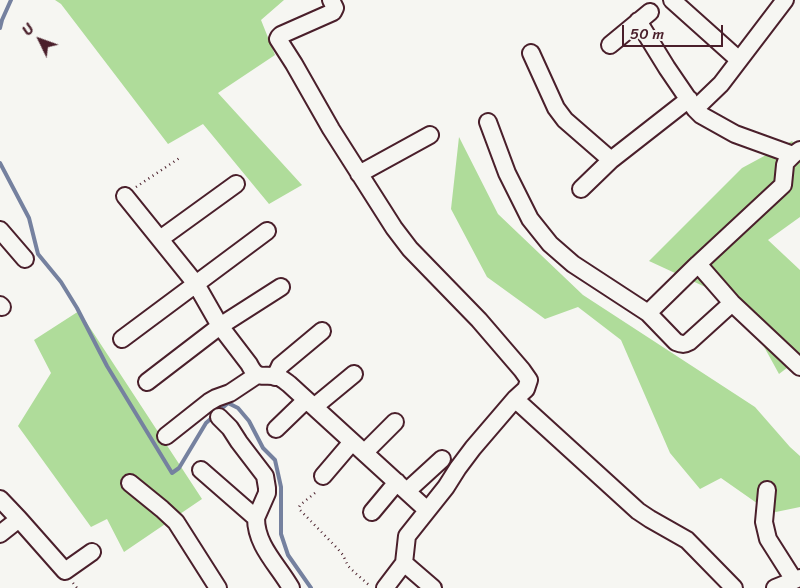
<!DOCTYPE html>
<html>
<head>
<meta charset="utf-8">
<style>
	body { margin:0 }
	#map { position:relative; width:800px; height:588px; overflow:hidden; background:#f6f6f2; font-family:Sriracha,sans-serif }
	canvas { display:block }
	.north { position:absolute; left:15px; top:15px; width:50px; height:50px; -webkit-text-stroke:4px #f6f6f2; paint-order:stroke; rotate:312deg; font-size:14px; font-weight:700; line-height:20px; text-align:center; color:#4a1f2b }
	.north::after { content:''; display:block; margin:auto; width:18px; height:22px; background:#4a1f2b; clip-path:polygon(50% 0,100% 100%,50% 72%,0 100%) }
	.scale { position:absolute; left:622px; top:25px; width:101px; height:22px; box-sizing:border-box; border:2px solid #4a1f2b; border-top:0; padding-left:6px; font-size:15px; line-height:18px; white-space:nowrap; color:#4a1f2b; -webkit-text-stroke:4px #f6f6f2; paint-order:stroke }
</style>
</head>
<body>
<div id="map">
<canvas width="800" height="588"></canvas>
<div class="north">U</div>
<div class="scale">50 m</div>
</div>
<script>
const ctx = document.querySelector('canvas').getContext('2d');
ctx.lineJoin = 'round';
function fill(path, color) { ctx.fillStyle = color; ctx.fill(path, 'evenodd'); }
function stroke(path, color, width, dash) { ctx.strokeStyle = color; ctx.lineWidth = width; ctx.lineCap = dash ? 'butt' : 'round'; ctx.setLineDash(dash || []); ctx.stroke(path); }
const green = new Path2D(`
	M55,0H284L261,20L275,55L218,93L302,185L269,204L203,124L168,144L61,4Z
	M459,137L498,214L583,295L755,407L790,447L800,456V507L771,513L721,478L700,489L670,453L621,340L578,307L545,319L487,277L451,209Z
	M792,141L800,151V217L768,240L800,270V358L779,374L740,303L649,261L742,168Z
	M79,311L202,499L124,552L107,519L91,527L18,426L51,373L34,340Z`);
const stream = new Path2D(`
	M0,28L2,20L11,0
	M0,163L29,218L38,254L61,282L77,308L107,366L172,473L179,468L206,423L214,416
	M219,411L228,403L238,408L249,421L263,448L275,460L281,487V534L288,555L311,588`);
const path = new Path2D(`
	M136,187L181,157
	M315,493L300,505L299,507L300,510L337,548L343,555L348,566L352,570L370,586
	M73,583L77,588`);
const minor = new Path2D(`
	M331,0L335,8L333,12L281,35L279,37L278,39L294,64L331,129L394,228L410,249L479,320L522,370L529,380L526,389L515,399L473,448L458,468L446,487L407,536L404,563L385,588
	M672,0L739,60
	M638,21L667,68L695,109L701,115L735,134L793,155L800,150
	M610,45L650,12
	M531,53L556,108L565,120L611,160
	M695,109L721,84L785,0
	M488,122L507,173L530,219L550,244L573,264L648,313L676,342C681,344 684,345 689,342L732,303
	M359,174L430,135
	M581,189L611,160L689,99
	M125,196L196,284L220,326L249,364C258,382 263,373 278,377C282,378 286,382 289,384L427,510
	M0,230L25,259
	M160,239L236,184
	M698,264L732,303L800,367
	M0,305L2,307
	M648,313L698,264L783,185L785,165L786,162L793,155
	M122,339L267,231
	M275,377L280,366L322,331
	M147,382L220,326L281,287
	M515,399L638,511L650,519L687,540L734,588
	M314,407L354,374
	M219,417L230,428L239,442L265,476L267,488V493L256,518
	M276,429L306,400
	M166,436L209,402L216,398L230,393L257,375
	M365,452L395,422
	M201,470L256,518C256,546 278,565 291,588
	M323,476L352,442
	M130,483L162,509L176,522L218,588
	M767,490L764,522L768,539L794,580
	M407,491L442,459
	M0,499L19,519L0,534
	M372,512L397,482
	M19,519L65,571L92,552
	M404,563L433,588
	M775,588L800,578`);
fill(green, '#afdc9a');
stroke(stream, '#75819f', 4);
stroke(minor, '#4a1f2b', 20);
stroke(path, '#4a1f2b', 2.5, [1, 4]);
stroke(minor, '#f6f6f2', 16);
</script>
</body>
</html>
